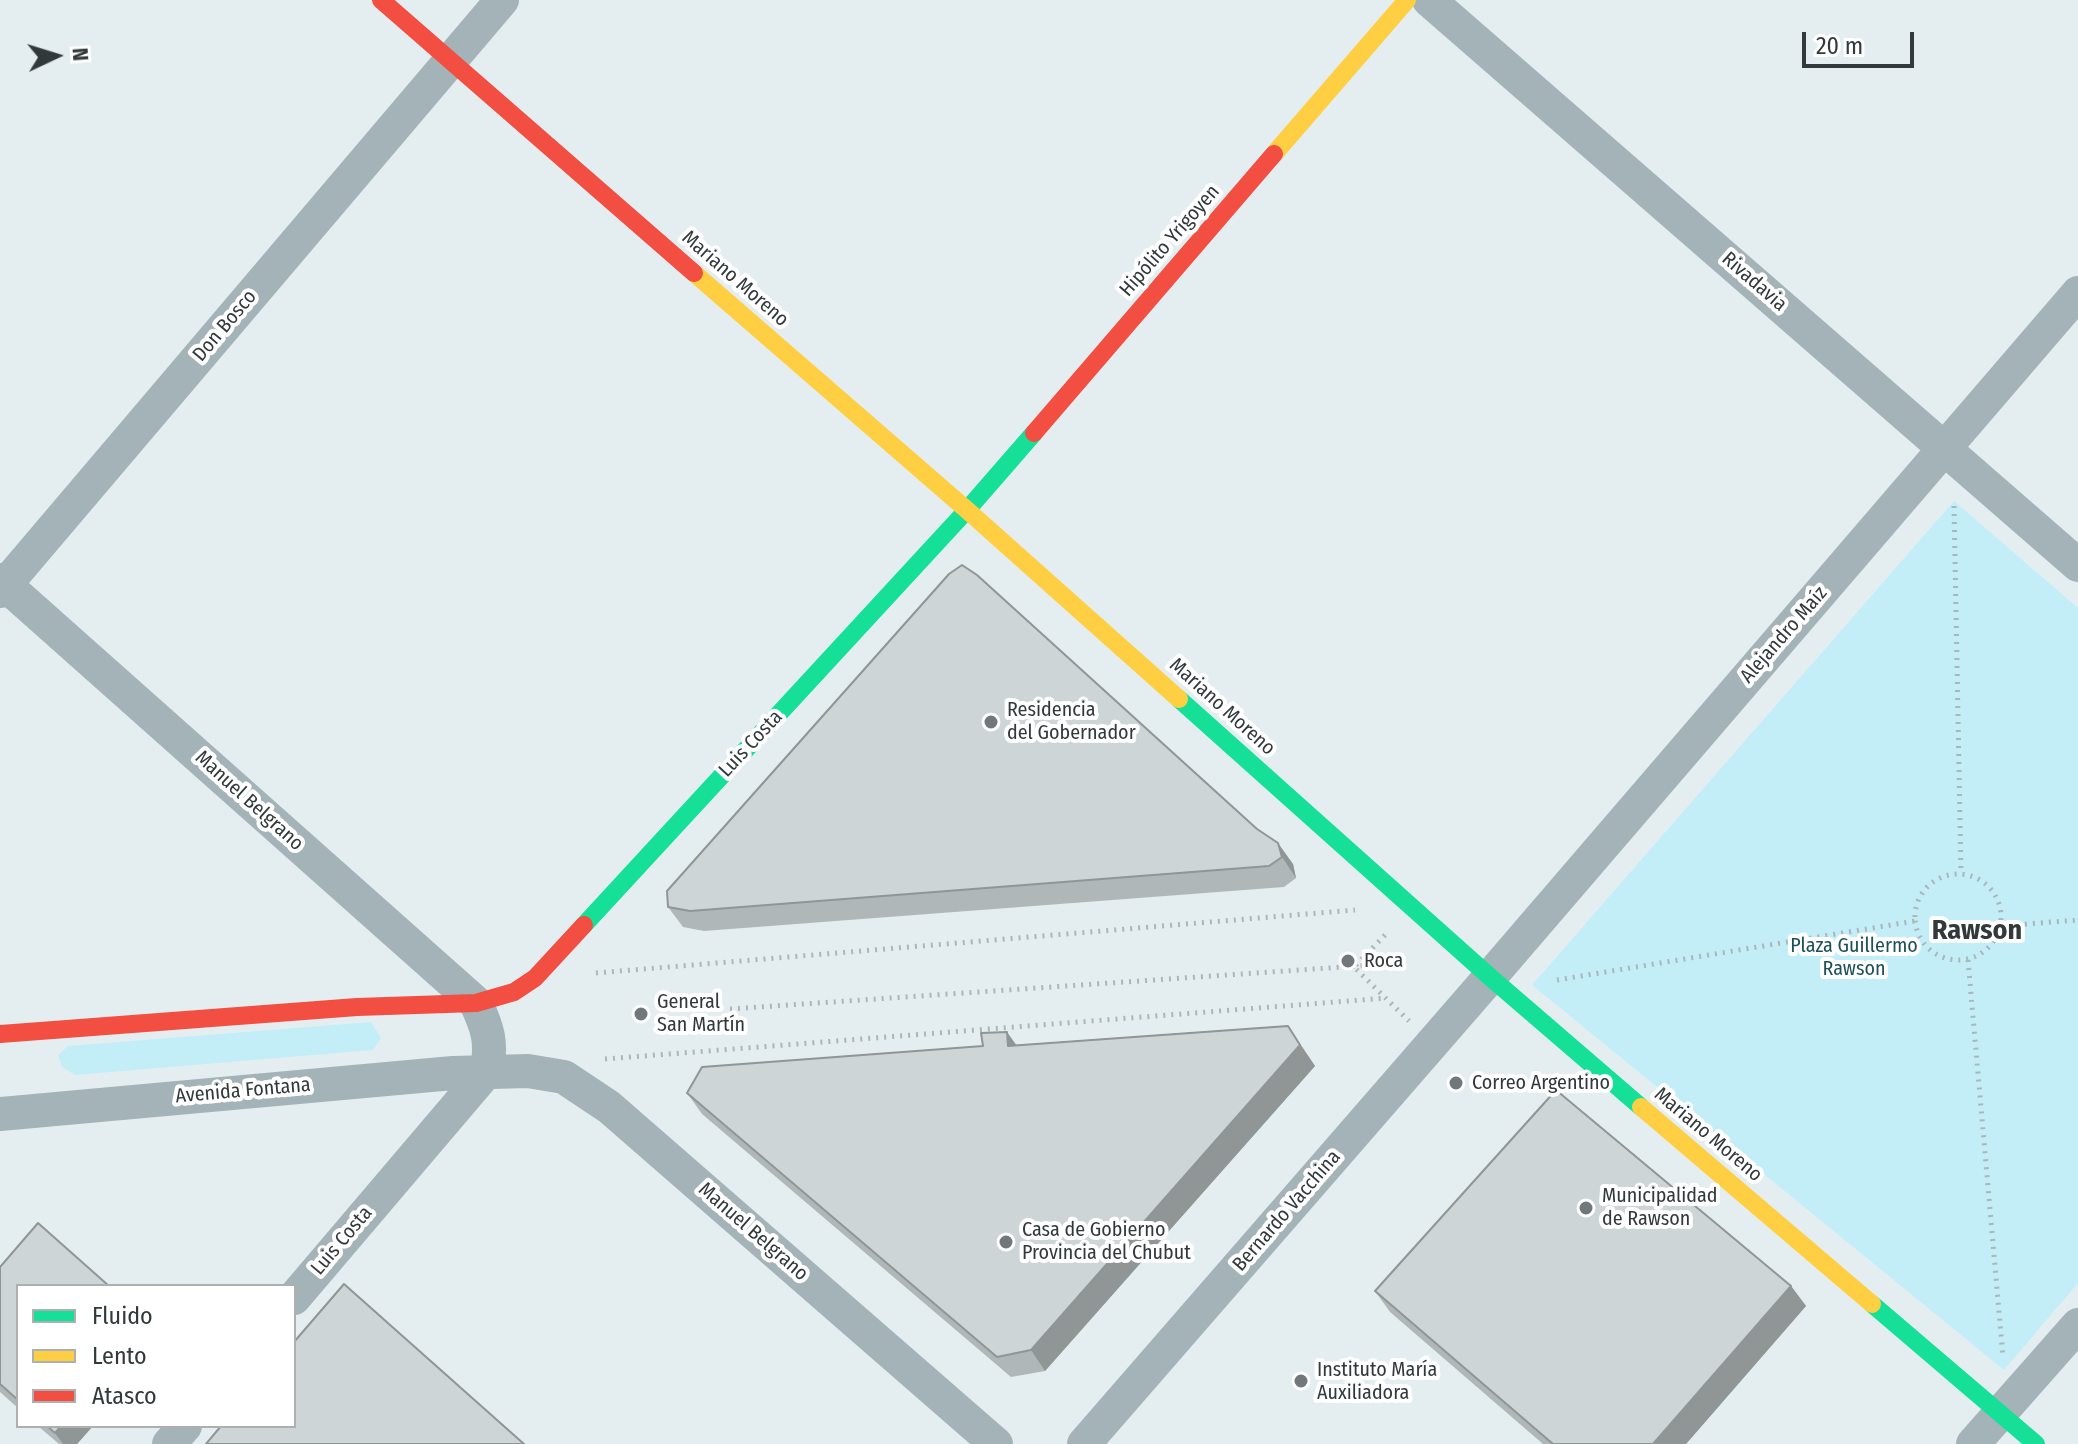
<!DOCTYPE html>
<html>
<head>
<meta charset="utf-8">
<style>
	body { margin:0 }
	#map { position:relative; width:2078px; height:1444px; overflow:hidden; background:#e4eef1; font-family:"Fira Sans Condensed",sans-serif }
	canvas { display:block }
	.legend { position:absolute; left:16px; top:1284px; width:280px; height:144px; box-sizing:border-box; background:#fff; border:2px solid #adb0b0; margin:0; padding:10px 14px; list-style:none; font-size:24px; color:#31393a }
	.legend li { display:flex; align-items:center; gap:16px; height:40px }
	.legend b { width:40px; border:2px solid #adb0b0 }
	.north { position:absolute; left:16px; top:16px; width:80px; height:80px; -webkit-text-stroke:6px #fff; paint-order:stroke; rotate:86deg; font-size:22px; font-weight:700; line-height:32px; text-align:center; color:#31393a }
	.north::after { content:''; display:block; margin:auto; width:28px; height:36px; background:#31393a; clip-path:polygon(50% 0,100% 100%,50% 72%,0 100%) }
	.scale { position:absolute; left:1802px; top:32px; width:112px; height:36px; box-sizing:border-box; border:4px solid #31393a; border-top:0; padding-left:10px; font-size:24px; line-height:28px; white-space:nowrap; color:#31393a; -webkit-text-stroke:6px #fff; paint-order:stroke }
</style>
</head>
<body>
<div id="map">
<canvas width="2078" height="1444"></canvas>
<ul class="legend">
<li><b style="height:10px;background:#16e098"></b>Fluido</li>
<li><b style="height:10px;background:#ffcf43"></b>Lento</li>
<li><b style="height:10px;background:#f24e42"></b>Atasco</li>
</ul>
<div class="north">N</div>
<div class="scale">20 m</div>
</div>
<script>
const ctx = document.querySelector('canvas').getContext('2d');
ctx.lineJoin = 'round';
function fill(path, color) { ctx.fillStyle = color; ctx.fill(path, 'evenodd'); }
function stroke(path, color, width, dash) { ctx.strokeStyle = color; ctx.lineWidth = width; ctx.lineCap = dash ? 'butt' : 'round'; ctx.setLineDash(dash || []); ctx.stroke(path); }
function write(font, color, halo, rows, align = 'center') {
  ctx.font = font + ' "Fira Sans Condensed",sans-serif'; ctx.lineWidth = 8; ctx.setLineDash([]); ctx.textBaseline = 'middle'; ctx.strokeStyle = halo; ctx.fillStyle = color; for (const [text, x, y, turn = 0] of rows) {
    ctx.save(); ctx.translate(x, y); ctx.rotate((+turn || 0) * Math.PI / 180); ctx.textAlign = isNaN(turn) ? turn : align; if (halo) ctx.strokeText(text, 0, 0); ctx.fillText(text, 0, 0); ctx.restore();
  }
}
const green = new Path2D(`
	M1954,501L2078,608V1283L2004,1370L1532,985Z
	M371,1022L381,1038L373,1050L75,1075L62,1067L58,1055L68,1046Z`);
const path = new Path2D(`
	M1954,506L1961,873
	M1915 917a43 43 0 1 1 86 0a43 43 0 1 1-86 0Z
	M2001,926L2078,920
	M1385,935L1354,967L1409,1021
	M1968,960L2003,1357
	M596,973L1355,910
	M1557,980L1915,921
	M730,1009L1402,963
	M605,1059L1386,998`);
const street = new Path2D(`
	M1429,0L2078,565
	M0,580L476,1003C488,1029 492,1042 487,1071L294,1298
	M0,591L502,0
	M0,1114L453,1073L528,1071L564,1077L609,1107L996,1444
	M169,1444L185,1426
	M1084,1444L1490,977L2078,293
	M1973,1444L2078,1325`);
const fast = new Path2D(`
	M1179,699L1490,977L1641,1107
	M584,925L967,510L1034,433
	M1872,1304L2036,1444`);
const slow = new Path2D(`
	M1274,154L1407,0
	M694,273L967,510L1179,699
	M1641,1107L1872,1304`);
const jam = new Path2D(`
	M381,0L694,273
	M1034,433L1274,154
	M0,1034L357,1007L476,1003L514,992L535,978L584,925`);
const wall = new Path2D(`
	M962,565L1293,864L1296,878L1284,887L704,931L683,927L668,907Z
	M1288,1026L1315,1066L1045,1371L1011,1377L702,1114L687,1093L1016,1045Z
	M0,1267L18,1286V1408L0,1392Z
	M1791,1286L1806,1306L1686,1444H1543L1390,1312L1375,1291Z
	M38,1426H93L77,1444H59Z`);
const shadedWall = new Path2D(`
	M1278,843L1293,864L1296,878L1282,857Z
	M1288,1026L1315,1066L1045,1371L1031,1350Z
	M1007,1032L1022,1053L1008,1046Z
	M1791,1286L1806,1306L1686,1444H1653Z
	M61,1426H93L77,1444H63L55,1433Z`);
const building = new Path2D(`
	M962,565L977,575L1257,829L1278,843L1282,857L1269,866L690,911L668,907L667,891L949,574Z
	M1288,1026L1300,1045L1031,1350L997,1357L687,1093L702,1067L983,1046L981,1033L1007,1032L1008,1046Z
	M1556,1090L1791,1286L1653,1444H1553L1375,1291Z
	M38,1223L109,1286H18V1400L0,1384V1267Z
	M344,1284L524,1444H206L221,1426H294V1342Z
	M47,1426H61L55,1433Z`);
const markers = [
	[991,722,8,"#70787a"],
	[1348,961,8,"#70787a"],
	[641,1014,8,"#70787a"],
	[1456,1083,8,"#70787a"],
	[1586,1208,8,"#70787a"],
	[1006,1242,8,"#70787a"],
	[1301,1381,8,"#70787a"]
];
const streetNames = [
	["Hipólito Yrigoyen",1170,241,-49],
	["Mariano Moreno",735,279,41],
	["Rivadavia",1754,282,41],
	["Don Bosco",225,326,-50],
	["Alejandro Maíz",1784,635,-49],
	["Mariano Moreno",1222,707,42],
	["Luis Costa",751,744,-47],
	["Manuel Belgrano",249,801,42],
	["Avenida Fontana",243,1091,-5],
	["Mariano Moreno",1708,1135,40],
	["Bernardo Vacchina",1287,1211,-49],
	["Manuel Belgrano",753,1232,41],
	["Luis Costa",342,1241,-50]
];
const poiNames = [
	["Residencia",1007,710],
	["del Gobernador",1007,733],
	["Roca",1364,961],
	["General",657,1002],
	["San Martín",657,1025],
	["Correo Argentino",1472,1083],
	["Municipalidad",1602,1196],
	["de Rawson",1602,1219],
	["Casa de Gobierno",1022,1230],
	["Provincia del Chubut",1022,1253],
	["Instituto María",1317,1370],
	["Auxiliadora",1317,1393]
];
const parkNames = [
	["Plaza Guillermo",1854,946],
	["Rawson",1854,969]
];
const districtNames = [
	["Rawson",1977,931]
];
fill(green, '#c3eef8');
stroke(path, '#aab6b8', 5, [2, 6]);
stroke(street, '#a4b3b7', 34);
stroke(fast, '#16e098', 18);
stroke(slow, '#ffcf43', 18);
stroke(jam, '#f24e42', 18);
fill(wall, '#b0b7b9');
fill(shadedWall, '#909596');
fill(building, '#cdd5d7');
stroke(building, '#909596', 2);
for (const [x, y, r, color] of markers) { const dot = new Path2D(); dot.arc(x, y, r, 0, 2 * Math.PI); ctx.fillStyle = color; ctx.fill(dot); stroke(dot, '#fff', 3); }
write('20px', '#31393a', '#fff', streetNames);
write('20px', '#31393a', '#fff', poiNames, 'left');
write('20px', '#1c505b', '#fff', parkNames);
write('bold 28px', '#31393a', '#fff', districtNames);
</script>
</body>
</html>
